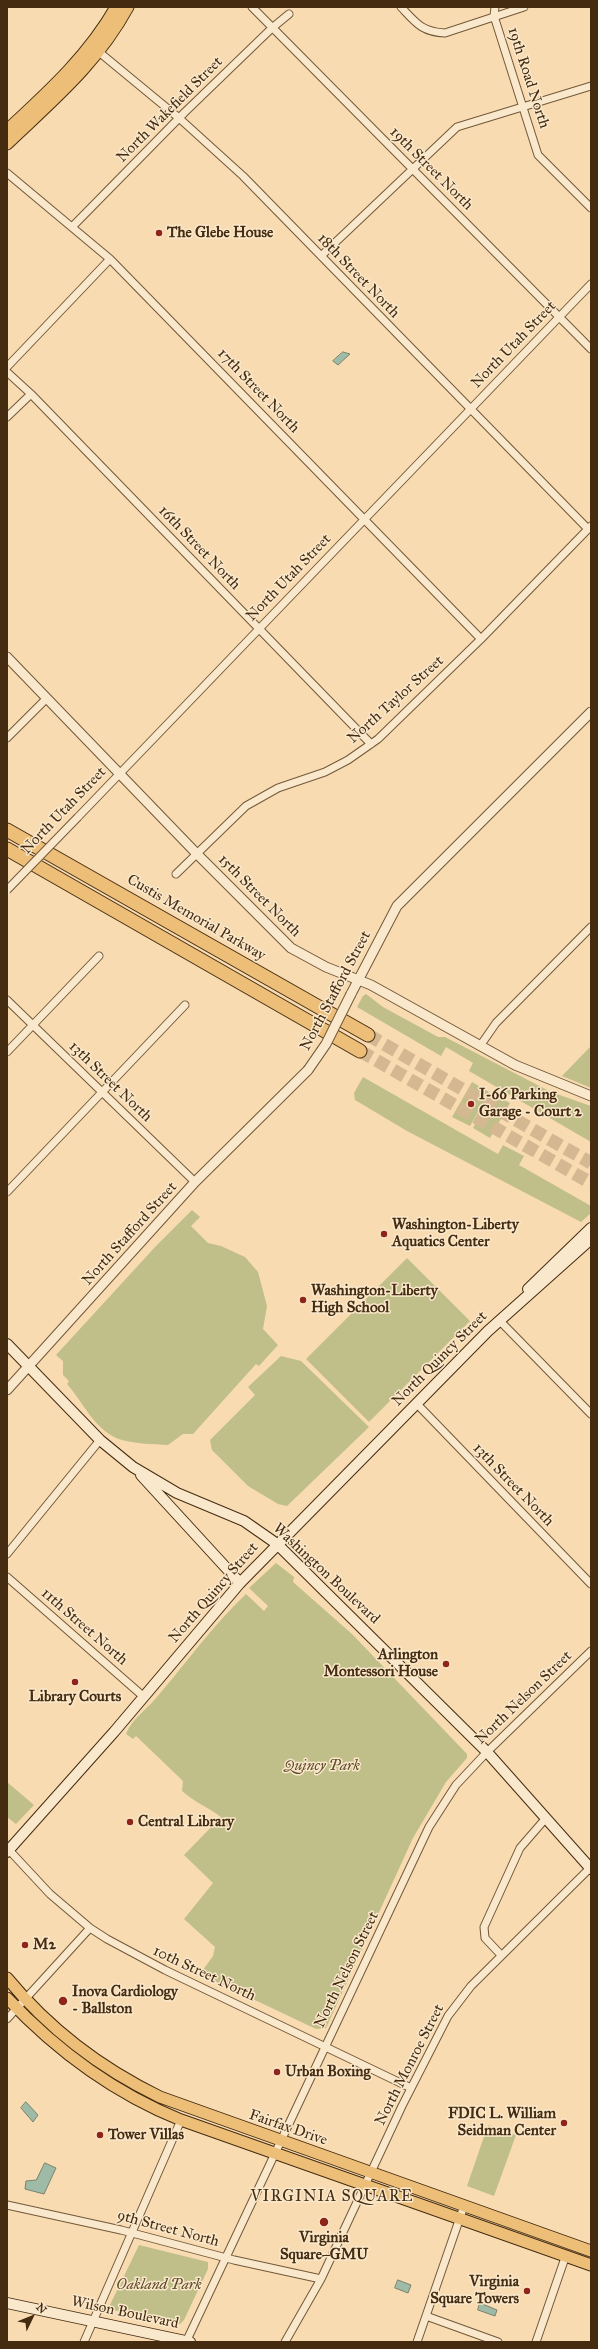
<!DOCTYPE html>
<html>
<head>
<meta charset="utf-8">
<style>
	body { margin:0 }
	#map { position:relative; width:598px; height:2349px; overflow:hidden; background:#f8dbb1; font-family:"IM FELL Great Primer",serif }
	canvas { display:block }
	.frame { position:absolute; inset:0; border:8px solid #452c11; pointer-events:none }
	.north { position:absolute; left:12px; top:2297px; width:40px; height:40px; -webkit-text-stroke:3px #fae8cc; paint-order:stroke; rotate:47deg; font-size:11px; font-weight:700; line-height:16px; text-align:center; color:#452c11 }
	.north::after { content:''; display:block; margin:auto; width:14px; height:18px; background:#452c11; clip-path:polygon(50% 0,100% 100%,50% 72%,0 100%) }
</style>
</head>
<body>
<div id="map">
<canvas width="598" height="2349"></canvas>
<div class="frame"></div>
<div class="north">N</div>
</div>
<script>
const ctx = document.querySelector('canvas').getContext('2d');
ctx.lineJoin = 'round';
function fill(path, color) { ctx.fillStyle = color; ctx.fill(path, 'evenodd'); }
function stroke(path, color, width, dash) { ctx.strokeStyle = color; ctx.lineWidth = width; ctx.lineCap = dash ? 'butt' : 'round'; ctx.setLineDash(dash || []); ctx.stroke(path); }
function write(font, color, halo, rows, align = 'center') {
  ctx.font = font + ' "IM FELL Great Primer",serif'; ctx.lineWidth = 3; ctx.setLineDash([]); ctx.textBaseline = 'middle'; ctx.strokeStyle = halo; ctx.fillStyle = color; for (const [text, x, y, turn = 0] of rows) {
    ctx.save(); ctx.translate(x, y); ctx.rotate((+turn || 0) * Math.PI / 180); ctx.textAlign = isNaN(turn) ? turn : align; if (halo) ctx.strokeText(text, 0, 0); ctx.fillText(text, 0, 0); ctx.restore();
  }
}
const green = new Path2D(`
	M366,994L383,1007L438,1037H445L551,1092L591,1106V1142L469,1071L473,1063L446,1047L441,1056L357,1007L363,996Z
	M591,1046V1088L562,1076Z
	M363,1077L498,1154L503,1145L524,1156L519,1165L591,1206V1213L581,1222L407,1131L355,1100L354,1093Z
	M472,1082L489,1092L470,1126L452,1117Z
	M492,1093L510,1103L490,1138L473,1128Z
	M192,1210L200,1217L191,1226L208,1243L221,1246L245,1257L258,1272L267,1306L263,1329L278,1345L259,1366L256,1364L193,1434H183L168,1445C153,1444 136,1444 122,1440C96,1433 83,1402 67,1384L69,1381L63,1375V1361L56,1355L156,1246Z
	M407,1258L470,1321L369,1422L306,1359Z
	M281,1356L301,1361L369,1427L287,1506L278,1504L248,1486L212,1450L210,1440L255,1395L248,1387Z
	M276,1563L294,1577L293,1582L352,1634L467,1754V1758L446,1782L413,1838L326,2028L316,2029L200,1974L213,1956L215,1947L184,1919L213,1883L184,1855L221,1817C208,1807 194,1802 182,1791L183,1781L136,1736L133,1739L126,1734C132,1719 147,1709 157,1697C187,1662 213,1625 246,1594L264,1611L268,1606L249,1588Z
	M7,1782L34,1805L16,1824L7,1817Z
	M488,2125L516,2135L494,2196L467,2186Z
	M139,2245L208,2262V2269L184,2320L180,2324L108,2309Z`);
const water = new Path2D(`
	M343,352L350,354L338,365L333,361Z
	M26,2102L38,2115L33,2122L21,2108Z
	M45,2163L56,2168L44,2194L25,2189L26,2181L36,2180Z
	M398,2280L411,2285L408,2293L395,2288Z
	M480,2303L497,2310L495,2316L478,2310Z`);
const motorwayTunnel = new Path2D(`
	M368,1035L591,1163
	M360,1051L591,1183`);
const minor = new Path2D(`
	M252,7L591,349
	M401,7C416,23 422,32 445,33L524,7
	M495,7L494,16L538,155L591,208
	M99,52L179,118L243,176L588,529
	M7,173L110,259L481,639
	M72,227L185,112L272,28L289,14
	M321,256L457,127L591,86
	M7,367L110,259
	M7,372L31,394L371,744
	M7,417L31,394
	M7,738L47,698
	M78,817L591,284
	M176,874L246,806L278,788L325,772L348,760L378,739L481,639L591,526
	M7,1000L195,1182
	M480,1046L496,1023L591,927
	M7,1052L99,956
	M7,1192L185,1005
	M499,1320L591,1414
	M416,1403L591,1584
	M7,1554L100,1440
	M7,1577L144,1697
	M9,1850L50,1894L90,1928L107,1939L165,1970L411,2088
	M501,1955L485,1938L484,1927L520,1848L546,1818
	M7,2019L90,1928
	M7,2205L121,2230L234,2260L321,2279
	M426,2316L498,2342
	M84,2342L181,2120
	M186,2342L429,1827L456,1785L487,1752L591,1651
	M285,2342L321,2279L402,2106L448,2016L471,1986L590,1868
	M417,2342L464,2206
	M536,2342L566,2255`);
const tertiary = new Path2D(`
	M7,657L197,854L291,948L326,967L371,985L515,1065L591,1096
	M351,994L397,906L591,712
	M7,1390L195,1182L308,1070`);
const secondary = new Path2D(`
	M528,1289L591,1228
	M7,1344L100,1440L133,1467L177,1493L244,1521L277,1544L487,1752L591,1869
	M141,1475L240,1583
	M7,1852L114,1732L240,1583L488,1331L591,1239
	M7,2303L190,2342`);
const primary = new Path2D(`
	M7,130C48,92 88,56 116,7
	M7,144C53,100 97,64 128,7
	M7,1978C49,2029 100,2068 160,2097L591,2251
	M7,1998C57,2051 114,2093 181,2120L591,2265`);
const motorway = new Path2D(`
	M7,830L368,1035
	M7,849L360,1051`);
const minorBridge = new Path2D(`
	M7,890L78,817`);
const tertiaryBridge = new Path2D(`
	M308,1070L326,1044L351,994`);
const markers = [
	[159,233,4,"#8f2418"],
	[471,1104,4,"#8f2418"],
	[384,1234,4,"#8f2418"],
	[303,1300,4,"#8f2418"],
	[446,1664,4,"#8f2418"],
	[75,1682,4,"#8f2418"],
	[130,1822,4,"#8f2418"],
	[25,1945,4,"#8f2418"],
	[63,2001,5,"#8f2418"],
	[277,2072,4,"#8f2418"],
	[564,2123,4,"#8f2418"],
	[100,2135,4,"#8f2418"],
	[324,2222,5,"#8f2418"],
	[527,2291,4,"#8f2418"]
];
const streetNames = [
	["19th Road North",528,78,72],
	["North Wakefield Street",170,110,-45],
	["19th Street North",431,169,45],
	["18th Street North",358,276,46],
	["North Utah Street",514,345,-46],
	["17th Street North",258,391,46],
	["16th Street North",199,548,46],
	["North Utah Street",289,578,-46],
	["North Taylor Street",396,700,-42],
	["North Utah Street",64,811,-46],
	["15th Street North",259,896,45],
	["Custis Memorial Parkway",196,918,30],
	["North Stafford Street",336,991,-62],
	["13th Street North",110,1082,44],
	["North Stafford Street",130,1234,-48],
	["North Quincy Street",440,1359,-45],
	["13th Street North",513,1485,46],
	["Washington Boulevard",326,1574,43],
	["North Quincy Street",214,1593,-49],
	["11th Street North",84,1627,41],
	["North Nelson Street",524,1698,-44],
	["North Nelson Street",347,1970,-64],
	["10th Street North",204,1974,25],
	["North Monroe Street",410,2065,-63],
	["Fairfax Drive",288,2128,19],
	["9th Street North",168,2229,15],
	["Wilson Boulevard",125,2313,12]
];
const poiNames = [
	["The Glebe House",167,233],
	["I-66 Parking",479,1095],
	["Garage - Court 2",479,1112],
	["Washington-Liberty",392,1225],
	["Aquatics Center",392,1242],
	["Washington-Liberty",311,1291],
	["High School",311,1308],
	["Arlington",438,1655,"right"],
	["Montessori House",438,1672,"right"],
	["Library Courts",75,1697,"center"],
	["Central Library",138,1822],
	["M2",33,1945],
	["Inova Cardiology",72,1992],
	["- Ballston",72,2009],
	["Urban Boxing",285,2072],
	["FDIC L. William",556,2114,"right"],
	["Seidman Center",556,2131,"right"],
	["Tower Villas",108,2135],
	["Virginia",324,2238,"center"],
	["Square–GMU",324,2255,"center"],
	["Virginia",519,2282,"right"],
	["Square Towers",519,2299,"right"]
];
const parkNames = [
	["Quincy Park",322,1766],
	["Oakland Park",159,2285]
];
const neighbourhoodNames = [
	["VIRGINIA SQUARE",332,2197]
];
fill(green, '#c0bf89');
fill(water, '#9ebba8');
stroke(water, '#7a826c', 1);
stroke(motorwayTunnel, '#d4b891', 13, [13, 6]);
stroke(minor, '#725839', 9);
stroke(tertiary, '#725839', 11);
stroke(secondary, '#452c11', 12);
stroke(primary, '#452c11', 13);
stroke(motorway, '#452c11', 15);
stroke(minor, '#fae8cc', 7);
stroke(tertiary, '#fae8cc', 9);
stroke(secondary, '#fae8cc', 10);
stroke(primary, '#ecbe78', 11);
stroke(motorway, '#ecbe78', 13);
stroke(minorBridge, '#725839', 9, []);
stroke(tertiaryBridge, '#725839', 11, []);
stroke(minorBridge, '#fae8cc', 7);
stroke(tertiaryBridge, '#fae8cc', 9);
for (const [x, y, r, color] of markers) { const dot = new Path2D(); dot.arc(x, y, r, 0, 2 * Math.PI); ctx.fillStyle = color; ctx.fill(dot); stroke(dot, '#fae8cc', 1.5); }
write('15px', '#452c11', '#fae8cc', streetNames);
write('bold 15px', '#452c11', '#fae8cc', poiNames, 'left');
write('italic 15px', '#5e4929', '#fae8cc', parkNames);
ctx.letterSpacing = '1px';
write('16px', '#452c11', '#fae8cc', neighbourhoodNames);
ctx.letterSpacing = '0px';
</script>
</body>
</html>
